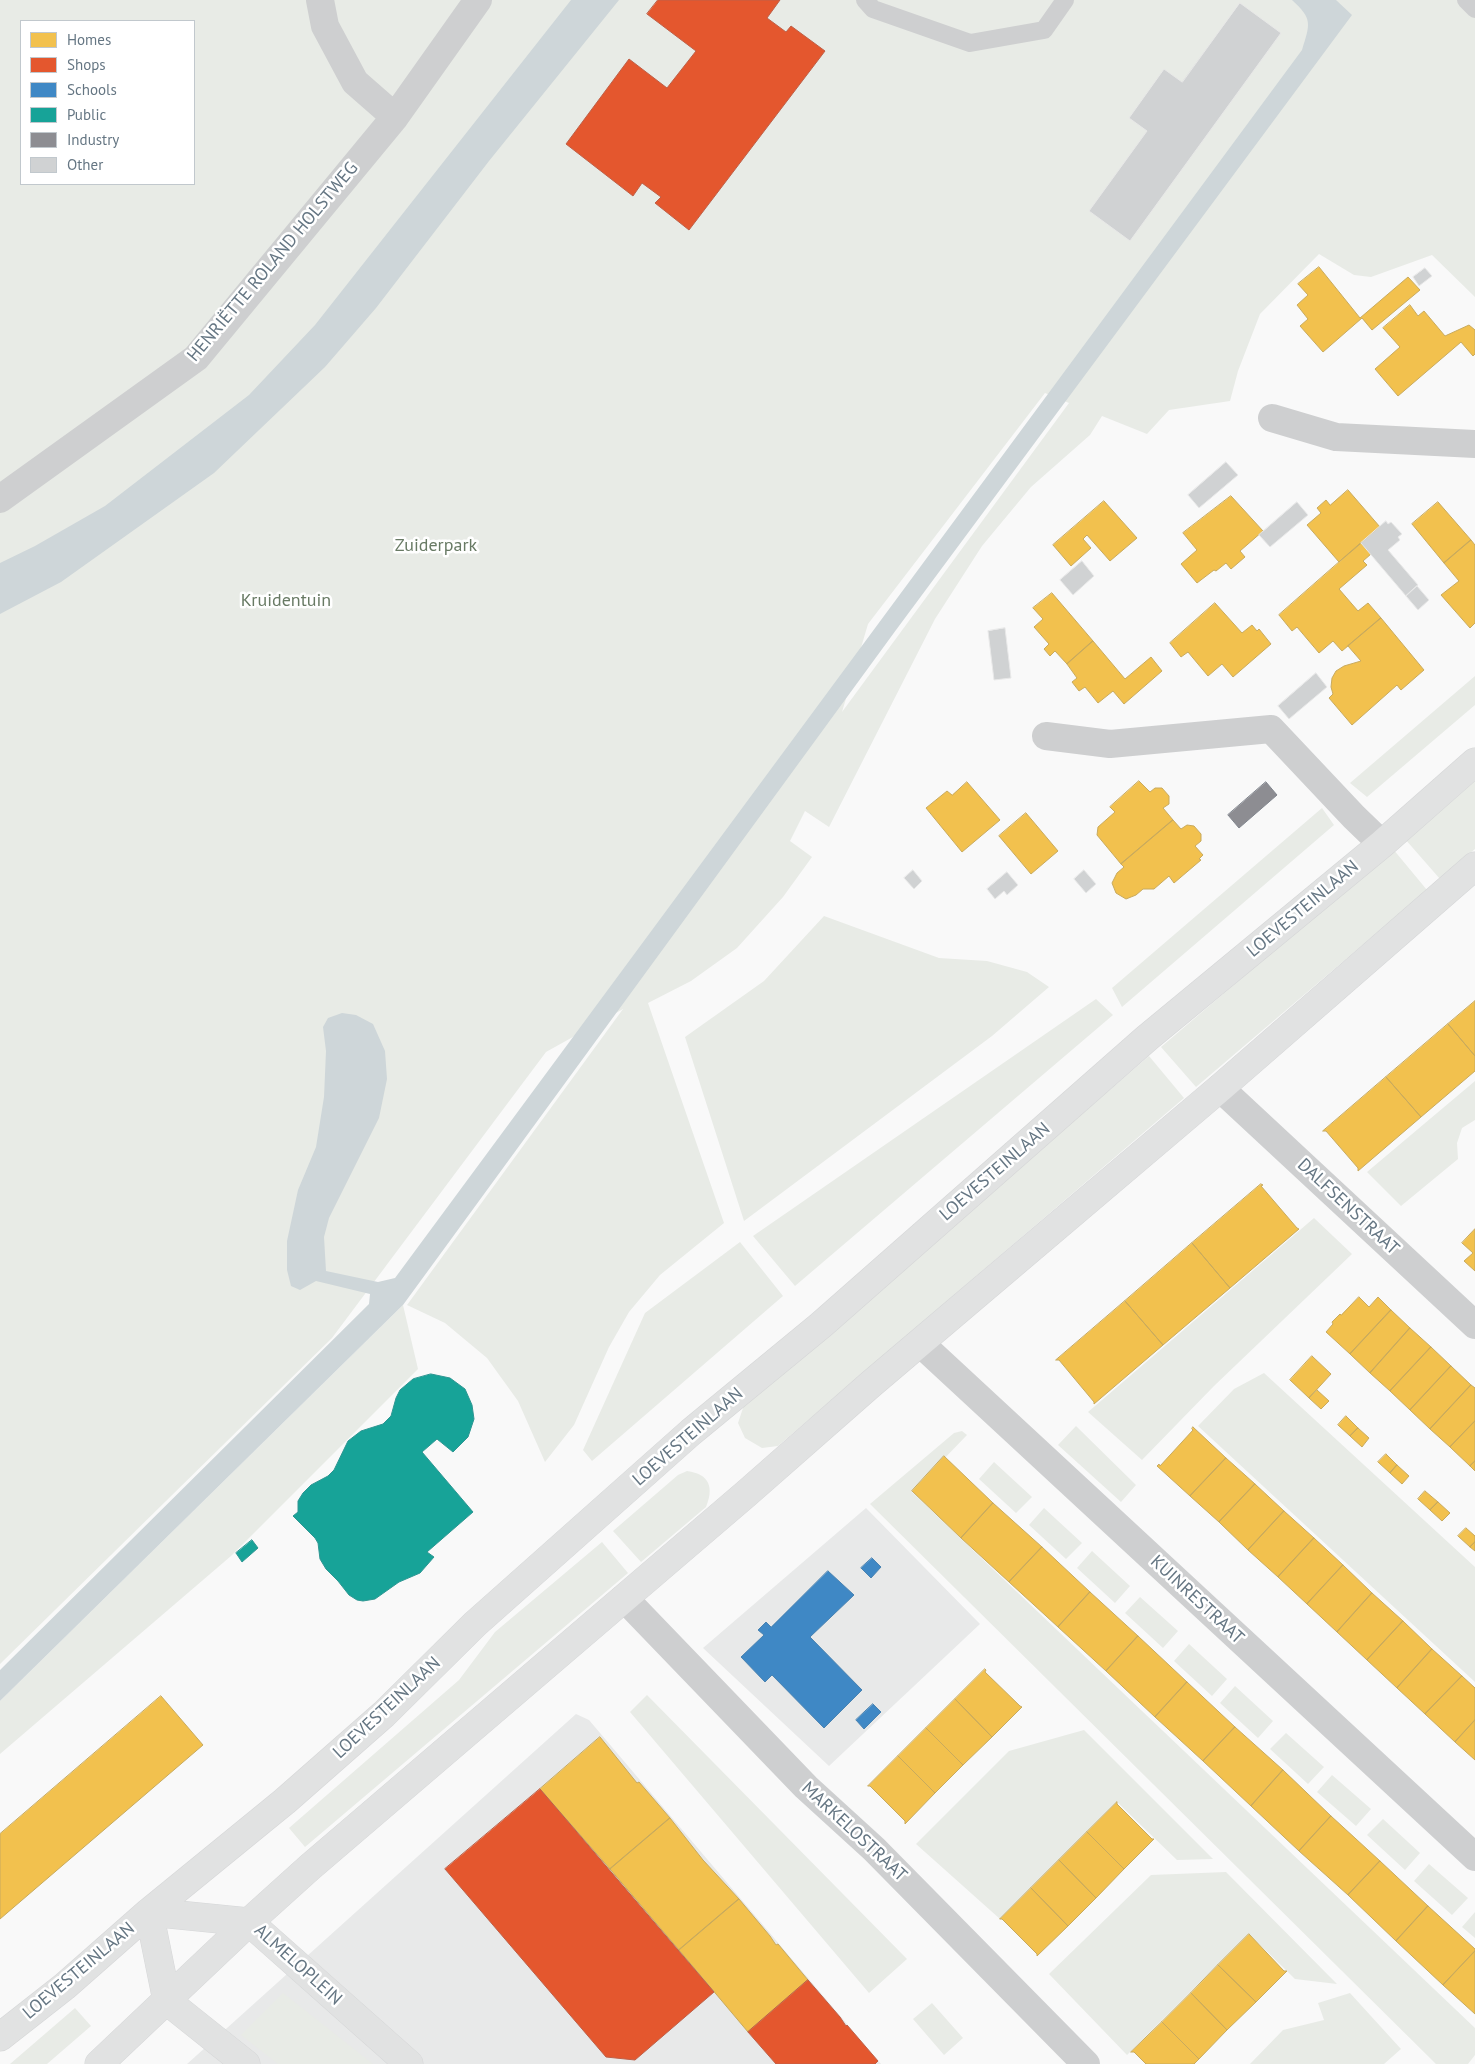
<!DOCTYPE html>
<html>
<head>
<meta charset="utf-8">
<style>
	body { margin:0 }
	#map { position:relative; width:1475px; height:2064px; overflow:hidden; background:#f9f9f9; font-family:"PT Sans",sans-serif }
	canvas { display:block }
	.legend { position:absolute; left:20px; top:20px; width:175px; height:165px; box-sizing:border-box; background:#fff; border:1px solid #c1c8cd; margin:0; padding:6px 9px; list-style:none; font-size:15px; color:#657683 }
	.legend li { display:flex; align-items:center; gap:10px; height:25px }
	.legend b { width:25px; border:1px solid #c1c8cd }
</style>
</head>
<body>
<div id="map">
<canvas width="1475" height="2064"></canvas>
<ul class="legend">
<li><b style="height:14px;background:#f2c14e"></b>Homes</li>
<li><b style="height:14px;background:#e4572e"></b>Shops</li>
<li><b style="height:14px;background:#3f88c5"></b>Schools</li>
<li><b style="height:14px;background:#17a398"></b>Public</li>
<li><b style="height:14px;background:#8d8d92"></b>Industry</li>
<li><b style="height:14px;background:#d0d2d3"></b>Other</li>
</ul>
</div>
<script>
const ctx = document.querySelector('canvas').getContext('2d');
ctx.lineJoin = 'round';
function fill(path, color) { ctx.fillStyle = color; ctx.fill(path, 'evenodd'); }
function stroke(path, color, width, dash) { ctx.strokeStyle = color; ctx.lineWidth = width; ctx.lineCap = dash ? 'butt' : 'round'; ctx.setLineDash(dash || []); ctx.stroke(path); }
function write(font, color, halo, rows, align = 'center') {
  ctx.font = font + ' "PT Sans",sans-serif'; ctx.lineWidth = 5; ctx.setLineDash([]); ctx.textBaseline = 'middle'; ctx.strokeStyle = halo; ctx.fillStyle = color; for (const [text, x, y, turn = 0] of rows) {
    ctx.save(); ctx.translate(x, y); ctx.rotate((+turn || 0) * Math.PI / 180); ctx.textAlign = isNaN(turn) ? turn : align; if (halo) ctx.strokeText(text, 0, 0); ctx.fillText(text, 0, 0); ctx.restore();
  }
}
const built = new Path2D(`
	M866,1508L980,1624L829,1766L703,1648Z
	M576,1714L589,1720L881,2064H187Z`);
const green = new Path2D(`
	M0,0H1475V297L1432,255L1371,277L1354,275L1319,254L1260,314L1238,371L1230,401L1169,410L1147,434L1102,416L1090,435L1031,487L982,546L935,619L829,827L805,811L790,841L812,857L783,897L737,948L691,981L648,1003L724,1223L660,1275L629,1312L609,1347L574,1425L545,1462L518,1401L487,1358L445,1323L407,1305L623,1009L546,1052L332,1338L0,1664ZM21,21H194V184H21ZM1045,393L1069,403L842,712L868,624Z
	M1475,676V705L1367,797L1350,783Z
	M1475,778V849L1440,879L1405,839Z
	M1322,808L1334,825L1122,1007L1112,988Z
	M1393,849L1427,890L1196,1087L1161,1047Z
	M824,916L939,958L987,961L1027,972L1049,987L992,1036L744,1221L685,1037L764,981Z
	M1096,999L1113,1015L795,1286L753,1236Z
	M1149,1056L1184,1098L778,1446L762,1448L745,1438L738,1423L744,1405Z
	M1475,1081V1120L1462,1128L1457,1143L1458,1159L1401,1206L1367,1172Z
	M1314,1218L1352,1254L1214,1386L1142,1460L1088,1412Z
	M740,1242L783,1296L592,1461L583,1450L645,1313Z
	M403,1305L418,1369L231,1556L0,1754V1701Z
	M1264,1373L1475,1567V1682L1198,1426L1234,1389Z
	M1076,1426L1136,1485L1121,1502L1058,1445Z
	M962,1431L967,1435L912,1492L1475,2028V2055L1468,2064H1436L870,1504L954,1433Z
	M994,1462L1032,1497L1016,1513L979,1479Z
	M687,1471C710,1474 714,1488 706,1507L641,1562L613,1531L678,1475Z
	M1044,1508L1082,1543L1066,1559L1029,1525Z
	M602,1542L628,1573L305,1847L289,1828L459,1680L495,1632Z
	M1092,1551L1130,1586L1115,1603L1077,1568Z
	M1140,1597L1178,1631L1163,1648L1125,1613Z
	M1189,1644L1227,1679L1212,1696L1174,1661Z
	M1235,1686L1273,1721L1258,1738L1220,1703Z
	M647,1695L907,1959L869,1993L630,1712Z
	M1084,1730L1213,1859L1177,1860L1117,1802L1000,1919L916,1844L1009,1751Z
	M1286,1733L1324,1767L1308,1784L1270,1749Z
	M1332,1775L1371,1809L1356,1826L1317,1792Z
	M1383,1819L1420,1853L1405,1870L1367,1835Z
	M1429,1864L1468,1898L1452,1915L1414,1881Z
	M1226,1872L1337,1984L1295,1979L1249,1934L1127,2055L1049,1974L1151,1875Z
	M1475,1912V1938L1462,1927Z
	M283,1993L373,2064H278L241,2035Z
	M1350,1993L1401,2049L1384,2064H1250L1283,2030L1324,2020L1318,2003Z
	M932,2003L963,2038L944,2055L913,2019Z
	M75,2008L91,2026L47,2064H10Z`);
const water = new Path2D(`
	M571,0H619L489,161L376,308L325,367L214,473L61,582L0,614V563L35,546L105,506L249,395L315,325Z
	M1292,0H1336L1352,15L896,630L403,1305L0,1701V1670L369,1304L370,1294L316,1281L300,1290L291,1286L287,1270V1241L298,1190L316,1147L324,1097L326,1051L323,1027L328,1018L342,1013L356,1015L373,1024L385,1051L387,1079L379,1118L329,1218L324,1237L326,1271L378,1282L395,1278L1302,50C1310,24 1313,19 1292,0Z`);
const homes = new Path2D(`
	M1319,267L1360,318L1408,277L1420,290L1372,330L1362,318L1323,352L1300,326L1308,319L1297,305L1308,295L1298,284Z
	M1410,305L1418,316L1424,311L1445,336L1469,325L1475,330V354L1473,356L1461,342L1398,396L1375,369L1400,347L1383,328Z
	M1348,490L1380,527L1339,562L1307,525L1321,513L1317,508L1326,500L1330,505Z
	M1231,496L1263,531L1240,551L1245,557L1231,569L1226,563L1216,571L1214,570L1197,583L1181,564L1197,550L1183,533Z
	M1104,501L1137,538L1110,561L1087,535L1083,539L1091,548L1071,566L1053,545Z
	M1438,502L1471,540L1444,563L1412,524Z
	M1471,540L1475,545V623L1470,628L1441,595L1459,581L1444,563Z
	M1361,543L1371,554L1363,561L1367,565L1339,589L1358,611L1368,603L1381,618L1342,651L1333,641L1319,653L1297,627L1292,631L1279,615Z
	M1052,593L1093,641L1067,664L1055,651L1050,656L1044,649L1049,644L1034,627L1043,619L1033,608Z
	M1215,603L1242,633L1252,625L1257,631L1259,629L1271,644L1233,677L1222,664L1208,676L1188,652L1181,657L1170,643Z
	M1381,618L1424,670L1401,690L1397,685L1352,725L1329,698L1333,694L1331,687L1332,678L1336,671L1344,666L1361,661L1348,646Z
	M1093,641L1125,679L1151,657L1162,671L1124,704L1113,691L1098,703L1085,687L1079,691L1072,682L1077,678L1067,664Z
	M1139,781L1150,792L1155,788H1162L1169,796V804L1163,808L1173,820L1121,864L1097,835L1098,827L1115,812L1110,807Z
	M967,782L1000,820L962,852L926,808L947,791L952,795Z
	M1026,813L1058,851L1031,874L999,836Z
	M1173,820L1181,829L1187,825L1194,826L1201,834V841L1195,846L1203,855L1199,859L1201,860L1174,883L1169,876L1154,889H1143L1136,895L1126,899L1116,893L1112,883L1117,873L1124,867L1121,864Z
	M1475,1001V1056L1448,1024Z
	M1448,1024L1475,1056V1071L1421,1117L1386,1077Z
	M1386,1077L1421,1117L1358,1171V1168L1326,1131H1323Z
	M1261,1184L1263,1185L1261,1186L1297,1228L1299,1229L1230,1288L1192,1243Z
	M1475,1229V1271L1464,1261L1473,1253L1462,1243Z
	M1192,1243L1230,1288L1163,1345L1125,1301Z
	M1359,1297L1369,1307L1378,1297L1391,1310L1350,1354L1326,1332L1333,1324L1332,1322L1340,1314L1341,1315Z
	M1125,1301L1163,1345L1094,1404V1402L1059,1360H1056Z
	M1391,1310L1410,1328L1370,1373L1350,1354Z
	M1410,1328L1431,1347L1390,1391L1370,1373Z
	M1431,1347L1451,1366L1410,1410L1390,1391Z
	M1312,1356L1331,1374L1309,1398L1290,1380Z
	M1451,1366L1471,1385L1430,1429L1410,1410Z
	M1471,1385L1475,1388V1421L1450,1447L1430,1429Z
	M1317,1390L1329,1401L1321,1409L1309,1398Z
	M1346,1416L1358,1428L1350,1436L1338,1425Z
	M1475,1421V1461L1470,1466L1450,1447Z
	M1193,1427L1226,1458L1190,1496L1157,1466L1159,1464L1160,1466L1193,1430L1192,1429Z
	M1358,1428L1369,1438L1362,1447L1350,1436Z
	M1386,1454L1397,1465L1390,1473L1378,1462Z
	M944,1456L993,1503L961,1538L912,1491Z
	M1226,1458L1255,1484L1219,1522L1190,1496Z
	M1475,1461V1471L1470,1466Z
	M1397,1465L1409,1476L1402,1484L1390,1473Z
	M1255,1484L1284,1511L1248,1550L1219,1522Z
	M1425,1491L1438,1502L1430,1510L1418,1499Z
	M1438,1502L1450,1513L1442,1521L1430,1510Z
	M993,1503L1042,1547L1009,1582L961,1538Z
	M1284,1511L1314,1538L1278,1577L1248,1550Z
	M1466,1528L1475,1536V1542L1470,1547L1458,1536Z
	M1314,1538L1343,1565L1307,1604L1278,1577Z
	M1475,1542V1551L1470,1547Z
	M1042,1547L1090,1592L1058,1627L1009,1582Z
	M1343,1565L1372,1593L1337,1632L1307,1604Z
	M1090,1592L1138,1636L1106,1671L1058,1627Z
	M1372,1593L1403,1621L1367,1660L1337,1632Z
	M1403,1621L1432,1649L1397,1688L1367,1660Z
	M1138,1636L1187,1682L1155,1717L1106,1671Z
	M1432,1649L1462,1676L1425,1714L1397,1688Z
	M985,1669L986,1670L985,1672L1020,1706L1022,1707L992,1737L955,1699Z
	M1462,1676L1475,1688V1720L1455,1742L1425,1714Z
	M1187,1682L1235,1727L1203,1761L1155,1717Z
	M161,1696L203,1745L0,1919V1834Z
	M955,1699L992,1737L963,1765L926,1728Z
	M1475,1720V1760L1455,1742Z
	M1235,1727L1283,1770L1251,1806L1203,1761Z
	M926,1728L963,1765L935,1793L898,1756Z
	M600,1737L637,1783L639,1782L670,1818L610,1869L540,1789Z
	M898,1756L935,1793L905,1824V1821L870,1786H868Z
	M1283,1770L1331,1816L1299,1851L1251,1806Z
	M1117,1802V1804L1152,1839H1154L1124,1869L1087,1832Z
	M1331,1816L1380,1861L1348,1895L1299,1851Z
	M670,1818L703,1860L739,1899L679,1950L610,1869Z
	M1087,1832L1124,1869L1096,1898L1059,1860Z
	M1059,1860L1096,1898L1068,1926L1031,1888Z
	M1380,1861L1428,1906L1396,1941L1348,1895Z
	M1031,1888L1068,1926L1037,1956V1954L1002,1919H1000Z
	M739,1899L770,1936L776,1945L778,1944L808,1980L748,2032L679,1950Z
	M1428,1906L1475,1949V1951L1443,1985L1396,1941Z
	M1249,1934L1284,1971H1287L1256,2002L1218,1965Z
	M1475,1951V2014L1443,1985Z
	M1218,1965L1256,2002L1227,2030L1191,1993Z
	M1191,1993L1227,2030L1199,2059L1162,2022Z
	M1162,2022L1199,2059L1194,2064H1146L1134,2052H1131Z`);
const shops = new Path2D(`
	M658,0H780L767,18L786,32L791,26L825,51L689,230L655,203L661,197L642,183L633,196L566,144L629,59L667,88L696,51L647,14Z
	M540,1789L714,1992L635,2060L606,2057L445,1869Z
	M808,1980L840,2017L846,2026L847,2025L878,2061L875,2064H776L748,2032Z`);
const schools = new Path2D(`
	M872,1558L881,1567L871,1578L861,1568Z
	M828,1571L854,1595L810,1637L862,1690L824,1728L772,1675L765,1682L741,1657L764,1635L758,1630L766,1622L771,1627Z
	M873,1704L881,1712L864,1729L856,1720Z`);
const public = new Path2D(`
	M431,1374L450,1378L465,1389L472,1405L474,1419L468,1437L453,1452L437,1439L422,1452L473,1512L427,1552L434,1557L420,1573L399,1582L375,1599L363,1601L357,1600L349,1595L338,1581L326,1569L320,1559L318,1543L315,1538L293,1516L298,1512V1501L303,1493L311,1485L328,1476L334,1470L348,1441L361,1431L383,1424L391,1416L396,1398L400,1390L413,1379Z
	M252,1540L258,1548L242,1562L236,1553Z`);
const industry = new Path2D(`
	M1266,782L1277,795L1239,828L1228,815Z`);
const building = new Path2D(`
	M1240,3L1281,33L1130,241L1089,211L1147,131L1129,118L1164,69L1182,82Z
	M1425,268L1432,276L1419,286L1413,277Z
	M1226,462L1238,475L1199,508L1188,495Z
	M1297,502L1308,515L1270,547L1259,535Z
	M1386,521L1388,524L1391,522L1402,534L1398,537L1400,540L1388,550L1418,585L1406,596L1361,543Z
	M1082,561L1094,576L1073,595L1060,580Z
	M1417,586L1429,600L1418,610L1406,596Z
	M1005,628L1011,678L994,680L988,631Z
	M1316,673L1327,687L1289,719L1278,706Z
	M913,870L922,881L914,889L904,878Z
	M1084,870L1096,884L1086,893L1074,879Z
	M1007,872L1018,885L1007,895L1004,891L995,899L987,889Z`);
const lane = new Path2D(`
	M865,0L873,9L970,43L1044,30L1065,0
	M1466,0L1475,9`);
const street = new Path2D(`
	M320,0L325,26L355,82L395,117
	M1272,418L1336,437L1475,444
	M0,499L196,358L395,117L478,0
	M1046,736L1110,744L1271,729L1354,817L1382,844
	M1220,1088L1475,1325
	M920,1343L1475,1857
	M624,1598L806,1787L874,1849L1086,2064`);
const secondary = new Path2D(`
	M149,1912L249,1922L409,2064
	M149,1912L167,2001L246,2064
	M0,2037L65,1986L149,1912L285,1801L384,1714L475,1624L691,1432L821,1325L1147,1038L1382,844L1475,762
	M99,2064L249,1922L310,1867L747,1493L871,1384L1220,1088L1475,866`);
const streetNames = [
	["HENRIËTTE ROLAND HOLSTWEG",273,262,-50],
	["LOEVESTEINLAAN",1303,909,-40],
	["LOEVESTEINLAAN",995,1172,-41],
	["DALFSENSTRAAT",1348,1207,43],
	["LOEVESTEINLAAN",688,1437,-41],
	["KUINRESTRAAT",1197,1600,43],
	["LOEVESTEINLAAN",387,1708,-43],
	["MARKELOSTRAAT",854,1832,43],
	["ALMELOPLEIN",298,1965,42],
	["LOEVESTEINLAAN",79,1971,-40]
];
const parkNames = [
	["Zuiderpark",436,546],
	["Kruidentuin",286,601]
];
fill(built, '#e8e9e9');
fill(green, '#e8ebe6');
fill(water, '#ced6d9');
fill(homes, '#f2c14e');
stroke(homes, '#c8aa5e', 1);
fill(shops, '#e4572e');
stroke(shops, '#be6048', 1);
fill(schools, '#3f88c5');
stroke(schools, '#4a83b1', 1);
fill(public, '#17a398');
stroke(public, '#2e9692', 1);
fill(industry, '#8d8d92');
stroke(industry, '#81868e', 1);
fill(building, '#d0d2d3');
stroke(building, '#e8e8e8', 1);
stroke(secondary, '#d5d6d7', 29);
stroke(lane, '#cecfd0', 18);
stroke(street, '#cecfd0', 28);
stroke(secondary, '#e1e2e2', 28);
write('18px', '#657683', '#fff', streetNames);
write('18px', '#687a64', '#fff', parkNames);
</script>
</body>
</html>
